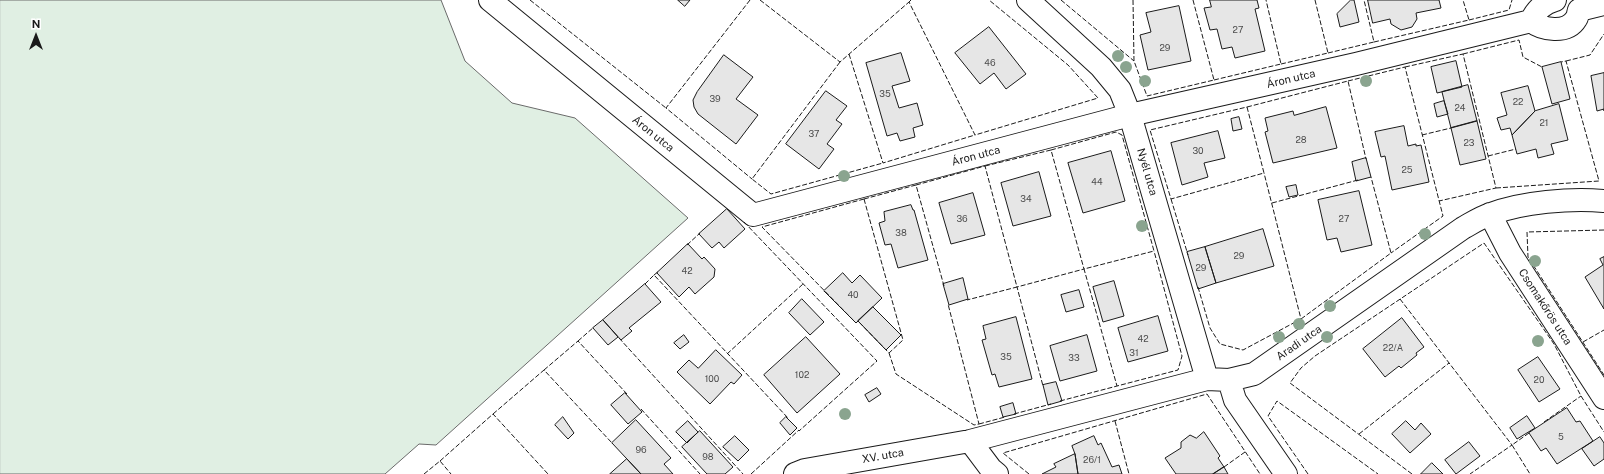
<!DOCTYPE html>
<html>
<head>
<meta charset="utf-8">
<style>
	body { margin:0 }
	#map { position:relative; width:1604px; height:474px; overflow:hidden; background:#fff; font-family:"Public Sans",sans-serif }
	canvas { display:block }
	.north { position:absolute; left:16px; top:16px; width:40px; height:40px; -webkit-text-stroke:3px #fff; paint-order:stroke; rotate:0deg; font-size:11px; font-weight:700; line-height:16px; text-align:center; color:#1a1a1a }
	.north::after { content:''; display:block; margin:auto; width:14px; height:18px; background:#1a1a1a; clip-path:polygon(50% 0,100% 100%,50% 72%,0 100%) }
</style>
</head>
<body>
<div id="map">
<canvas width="1604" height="474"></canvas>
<div class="north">N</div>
</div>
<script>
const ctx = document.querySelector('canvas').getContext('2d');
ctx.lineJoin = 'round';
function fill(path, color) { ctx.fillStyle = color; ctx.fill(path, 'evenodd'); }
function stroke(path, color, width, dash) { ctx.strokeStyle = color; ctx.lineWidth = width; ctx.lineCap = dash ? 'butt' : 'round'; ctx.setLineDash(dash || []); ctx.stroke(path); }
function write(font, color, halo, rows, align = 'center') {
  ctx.font = font + ' "Public Sans",sans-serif'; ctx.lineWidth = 3; ctx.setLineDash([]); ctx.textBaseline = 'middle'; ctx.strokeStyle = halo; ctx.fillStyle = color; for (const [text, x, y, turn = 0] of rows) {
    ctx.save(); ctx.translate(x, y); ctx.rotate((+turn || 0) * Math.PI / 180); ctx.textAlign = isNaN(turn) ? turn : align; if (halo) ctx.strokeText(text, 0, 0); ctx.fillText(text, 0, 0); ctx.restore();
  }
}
const green = new Path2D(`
	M0,0H441L465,61L512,103L575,118L688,218L436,445L419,444L385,474H0Z`);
const building = new Path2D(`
	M678,0H690L685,6Z
	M1210,0H1257L1259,8L1255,9L1265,51L1235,58L1232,47L1222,49L1217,29L1210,30L1204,8L1211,7Z
	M1351,0H1354L1359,22L1340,27L1337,14Z
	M1368,0H1439L1441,8L1416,13L1417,19L1412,27L1401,30L1391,24L1390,19L1373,23Z
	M1179,6L1191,61L1148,70L1140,35L1151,32L1146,13Z
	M989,27L1026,74L1006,89L994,73L980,84L955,53Z
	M901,53L910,81L892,86L899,108L917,103L923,125L913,128L915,137L900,141L897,133L887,136L866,63Z
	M724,55L753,77L736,99L758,115L736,144L698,114L694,107L693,100L697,92Z
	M1456,61L1462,87L1437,93L1431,67Z
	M1561,62L1570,99L1552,104L1542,67Z
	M1604,73V111V109L1597,111L1591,76Z
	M1468,85L1477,121L1451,128L1442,92Z
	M1528,86L1535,111L1512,135L1510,128L1501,130L1497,118L1507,115L1501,93Z
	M826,91L847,106L836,120L842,124L827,144L834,149L819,169L786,144Z
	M1444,101L1448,114L1437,117L1434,104Z
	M1559,104L1568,140L1551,144L1554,154L1538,158L1536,149L1517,154L1512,135L1535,111Z
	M1326,107L1337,148L1273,163L1265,132L1268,131L1265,118L1293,111L1294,115Z
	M1239,117L1242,129L1233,131L1231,119Z
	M1477,121L1486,159L1460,165L1451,128Z
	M1404,126L1408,146L1416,144V146L1421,145L1429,182L1392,190L1385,156L1381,157L1375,132Z
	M1218,131L1225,158L1204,163L1208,177L1182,185L1171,143Z
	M1111,151L1125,201L1083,213L1068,163Z
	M1366,158L1371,177L1356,181L1352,162Z
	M1039,172L1051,216L1013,226L1001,183Z
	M1296,185L1298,195L1289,197L1286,187Z
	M1359,191L1372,245L1341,252L1337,238L1327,240L1318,200Z
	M973,193L985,235L951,244L939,203Z
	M911,205L913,210H914L928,260L898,268L891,244L885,245L879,223L885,221L884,212Z
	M727,209L745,229L724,248L719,242L712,248L699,234Z
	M1263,229L1274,266L1216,283L1205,247Z
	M688,244L702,259L704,257L715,269L714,277L695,294L689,287L679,297L657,273Z
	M1205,247L1216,283L1198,289L1187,252Z
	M1604,257V309L1585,277L1603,265L1600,259Z
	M843,273L852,283L860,275L882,298L856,323L824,291Z
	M963,278L968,299L949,305L943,284Z
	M1114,281L1124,316L1103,322L1093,287Z
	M645,284L661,302L629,328L632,331L621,340L603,320Z
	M1079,290L1084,307L1066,312L1061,295Z
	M802,299L824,322L810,335L789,313Z
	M873,307L901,335L886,350L858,321Z
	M1158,316L1168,351L1128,362L1118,328Z
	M1016,317L1032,379L999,387L995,374L992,375L982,340L986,339L983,326Z
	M1402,318L1424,347L1416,353L1417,355L1401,368L1399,366L1385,377L1363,349Z
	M603,320L618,337L608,345L593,328Z
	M684,335L689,342L680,349L674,343Z
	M1087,335L1097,371L1060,381L1050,346Z
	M806,337L840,374L797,413L764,375Z
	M716,350L742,375L734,384L731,382L710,404L677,372L689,360L698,368Z
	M1538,357L1560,389L1539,402L1518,370Z
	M1056,382L1062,401L1048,405L1043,385Z
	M877,388L881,394L869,402L865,395Z
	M625,393L642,412L628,424L611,405Z
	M1013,403L1016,414L1003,417L1000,407Z
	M1567,408L1576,422L1580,421L1593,441L1557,464L1546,448L1541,451L1529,433Z
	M1527,416L1535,428L1517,439L1510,428Z
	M563,417L574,433L568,439L555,425Z
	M786,417L797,428L790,435L780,423Z
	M636,420L671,458L664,464L673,474H641L612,443Z
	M688,421L698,432L687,443L676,432Z
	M1406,421L1415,430L1421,423L1431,434L1410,453L1392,434Z
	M700,431L733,467L725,474H707L682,447Z
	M1204,432L1220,456L1218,458L1224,467L1213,474H1176L1165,458L1181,448V442L1190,435L1196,438Z
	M735,436L749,450L738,461L723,447Z
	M1094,436L1098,445L1101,443L1112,467L1119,465L1122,474H1078L1075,454L1072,446Z
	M1600,437L1604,443V459L1594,466L1582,449Z
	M1469,442L1480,456L1456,474L1445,460Z
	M1075,454L1078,474H1042L1056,467L1054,464Z
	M627,459L641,474H610Z
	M1432,463L1443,474H1421Z
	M1224,467L1228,474H1213Z`);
const minor = new Path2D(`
	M490,0L753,215L1130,115L1356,64L1531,21
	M1028,0L1101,67L1120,90L1130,115L1207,379
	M1579,10L1604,4
	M1531,21C1542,30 1567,34 1576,19C1578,17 1578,12 1579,10
	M1531,21C1536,10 1543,3 1555,0
	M1490,214L1510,253L1604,398
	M1229,380L1235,400L1286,474
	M970,441L991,469L997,474
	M795,474L805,470L970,441L1207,379L1229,380L1254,374L1463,228C1472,223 1481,217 1491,214C1522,202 1571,198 1604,201`);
const fence = new Path2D(`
	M530,0L666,108
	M750,0L666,108L752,179
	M760,0L840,62L909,2
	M911,0L909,2L975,135L1098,98L1068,65L989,0
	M1061,0L1134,61
	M1133,0L1134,61L1147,96L1214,80L1193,0
	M1469,20L1509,10L1512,0
	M1374,42L1469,20L1463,0
	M1328,53L1374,42L1364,0
	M849,54L883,163L975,135
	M1463,54L1519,40L1523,57L1542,67
	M1566,61L1590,55L1604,34
	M840,62L752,179L771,194L883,163
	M1281,64L1328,53L1315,0
	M1405,67L1463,54L1496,188L1439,201
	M1214,80L1281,64L1266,0
	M1348,81L1405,67L1443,216L1391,253
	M1247,107L1264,173L1171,199L1150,130Z
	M1247,107L1348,81L1366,159
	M1422,135L1451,128
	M1051,150L1116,132L1122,135L1154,251L1084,269L1117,386
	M1488,156L1516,149
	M985,166L1051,150L1084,269L1017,287L1043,386
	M916,185L985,166L1017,287L967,300
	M1496,188L1599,181L1566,61L1561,62
	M864,199L903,340L889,353L858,321L856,323L762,227Z
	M864,199L916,185L944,286
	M1171,199L1188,255
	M1272,203L1358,180
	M744,222L877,361L799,431
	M1604,230L1527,232L1528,257L1604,375
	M687,245L700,233
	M654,275L659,271
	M645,284L654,275L788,418
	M1198,287L1210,328L1220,344L1243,350L1301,319L1264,173
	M1400,299L1512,445L1470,474
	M1301,319L1391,253L1371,177
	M619,338L743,474
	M578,341L594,327
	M1583,342L1604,330
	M889,353L896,374L974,425L979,424L948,304
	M727,354L803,284
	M544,370L578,341L627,394
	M1060,401L1178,370L1182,356L1154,251
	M641,409L700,474
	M493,414L544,370L612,443
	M1014,414L1051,404
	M1115,421L1129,474
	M1544,422L1581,396
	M979,424L1005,417
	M1529,433L1512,445L1530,474
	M1359,434L1449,363
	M440,461L493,414L548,474
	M1224,467L1245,452
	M424,474L440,461L451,474
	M751,474L799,430
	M1029,474L1003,453L1207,394L1260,474
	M1308,474L1268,416L1277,401L1378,474
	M1412,474L1290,383L1301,368L1315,356L1484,243L1554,344L1581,396L1604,432`);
const trees = [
	[1118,56],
	[1126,67],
	[1145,81],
	[1366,81],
	[844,176],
	[1142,226],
	[1425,234],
	[1535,261],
	[1330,306],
	[1299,324],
	[1279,337],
	[1327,337],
	[1538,341],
	[845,414]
];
const numberNames = [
	["27",1238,30],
	["29",1165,48],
	["46",990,63],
	["35",885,94],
	["39",715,99],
	["22",1518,102],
	["24",1460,108],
	["21",1544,123],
	["37",814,134],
	["28",1301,140],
	["23",1469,143],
	["30",1198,151],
	["25",1407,170],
	["44",1097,182],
	["34",1026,199],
	["36",962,219],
	["27",1344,219],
	["38",901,233],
	["29",1239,256],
	["29",1201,268],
	["42",687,271],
	["40",853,295],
	["42",1143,339],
	["22/A",1393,348],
	["31",1134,353],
	["35",1006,357],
	["33",1074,358],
	["102",802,375],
	["100",712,379],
	["20",1539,380],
	["5",1561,437],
	["96",641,450],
	["98",708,457],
	["26/1",1092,460]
];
const streetNames = [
	["Áron utca",1291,79,-13],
	["Áron utca",653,134,39],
	["Áron utca",976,156,-15],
	["Nyél utca",1147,172,74],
	["Csomakőrös utca",1545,307,57],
	["Aradi utca",1299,343,-35],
	["XV. utca",883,456,-10]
];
fill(green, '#e0efe3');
stroke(green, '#6a6a6a', 1);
fill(building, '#e6e6e6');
stroke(building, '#1a1a1a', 1);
stroke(minor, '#1a1a1a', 24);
stroke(minor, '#fff', 22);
stroke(fence, '#1a1a1a', 1, [5, 2]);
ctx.fillStyle = '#8aa48f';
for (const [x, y] of trees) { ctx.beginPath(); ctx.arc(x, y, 6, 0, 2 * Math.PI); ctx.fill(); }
write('9px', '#4d4d4d', null, numberNames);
write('11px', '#1a1a1a', '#fff', streetNames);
</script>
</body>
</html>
